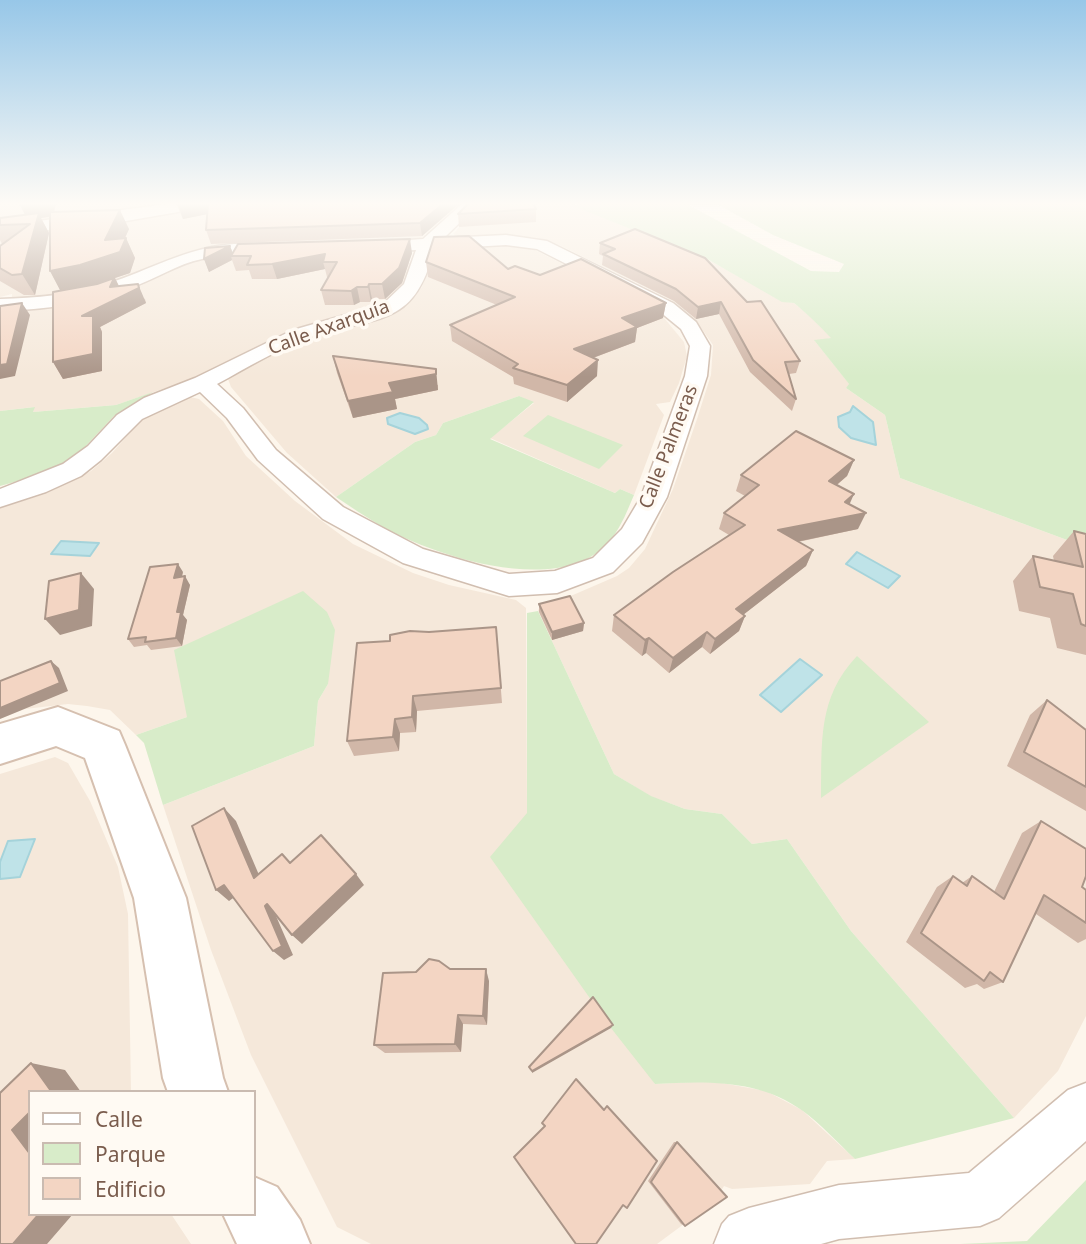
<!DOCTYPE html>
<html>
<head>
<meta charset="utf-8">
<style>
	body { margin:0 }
	#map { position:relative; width:1086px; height:1244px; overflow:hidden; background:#fdf6ec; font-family:"Noto Sans",sans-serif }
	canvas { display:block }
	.legend { position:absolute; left:28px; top:1090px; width:228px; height:126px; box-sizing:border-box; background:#fffaf3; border:2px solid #cabbb1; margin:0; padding:9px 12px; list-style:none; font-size:21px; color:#7a5c4d }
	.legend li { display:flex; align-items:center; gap:14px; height:35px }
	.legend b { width:35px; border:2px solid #cabbb1 }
</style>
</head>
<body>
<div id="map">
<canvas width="1086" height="1244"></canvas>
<ul class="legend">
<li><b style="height:9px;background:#fff"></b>Calle</li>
<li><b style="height:19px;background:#d8ecc9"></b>Parque</li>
<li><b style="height:19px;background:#f3d5c3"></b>Edificio</li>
</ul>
</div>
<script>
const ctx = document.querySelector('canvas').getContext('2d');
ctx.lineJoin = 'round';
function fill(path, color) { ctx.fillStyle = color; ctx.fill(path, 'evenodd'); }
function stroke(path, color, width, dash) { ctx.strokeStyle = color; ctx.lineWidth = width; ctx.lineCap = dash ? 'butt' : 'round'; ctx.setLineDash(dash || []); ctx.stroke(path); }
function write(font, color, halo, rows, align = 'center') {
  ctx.font = font + ' "Noto Sans",sans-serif'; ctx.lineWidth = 7; ctx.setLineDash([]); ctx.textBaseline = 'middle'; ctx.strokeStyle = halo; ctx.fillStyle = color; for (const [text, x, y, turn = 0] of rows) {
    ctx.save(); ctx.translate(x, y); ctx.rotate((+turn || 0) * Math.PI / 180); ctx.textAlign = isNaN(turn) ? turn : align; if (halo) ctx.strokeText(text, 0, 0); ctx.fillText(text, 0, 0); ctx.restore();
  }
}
const residential = new Path2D(`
	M0,203H180H156L143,209L0,226Z
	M221,203H461L418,241L248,243L208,247L179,255L116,282L77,292L42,297L12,299V294L0,297V234Z
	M492,203H579L574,205L709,260L782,301L794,303L810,316L832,338L815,341L850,385L846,388L885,415L900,478L1086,547V1016L1058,1071L1014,1118L851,931L787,839L752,844L722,814L685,809L650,796L614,774L538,611L541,603L573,595L617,576L629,568L645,549L673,489L697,419L711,375L713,345L699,325L673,301L561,246L537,238L508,235L465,240L453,234L474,210Z
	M504,245L533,249L649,307L665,319L684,342L687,356L679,383L670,402L656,404L664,415L634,495L620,489L615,493L490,438L534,403L519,396L443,423L436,435L415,442L336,497L287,453L231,387L228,379L232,374L290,342L374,319L377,321L398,310L422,287L428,268L442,251Z
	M202,257L414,263L407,285L387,304L311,327L303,326L298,332L186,381L116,405L33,412L34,407L0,411V311L127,290Z
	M190,397L199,399L223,421L246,456L295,501L353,544L413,573L449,585L516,600L526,608L527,813L655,1084L711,1081L766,1091L802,1110L855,1159L827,1161L810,1184L732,1189L724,1186L715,1201L657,1244H371L337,1227L251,1055L211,950L163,805L314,746L318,701L328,684L187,717L136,735L110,710L87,706L68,704L25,709L0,719V508L45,494L91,471L112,453L141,420Z
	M55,757L68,763L90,801L118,867L128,914L131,1092H30V1214H171L191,1244H0V774Z`);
const green = new Path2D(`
	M580,203H685L811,271L839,272L844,264L773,235L715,203H1086V547L900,478L885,415L846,388L849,384L814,340L831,338C818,324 806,313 794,303L782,302L709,260L573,206Z
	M153,392L114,416L83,449L67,462L36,476L0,486V411L35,407L33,412L116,405Z
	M519,396L534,402L490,439L615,493L620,489L634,495C628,509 622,525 612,538C566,600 436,557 381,526C366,517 351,507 336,497L415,442L436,435L443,423Z
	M548,415L623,445L599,469L523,436Z
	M303,591L327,612L335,630L328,684L318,701L314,746L163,805L144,743L136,735L187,717L174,650Z
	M538,611L614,774L651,796L685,809L722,814L752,844L787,839L851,931L1014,1118L855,1159C838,1143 821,1124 803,1111C759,1079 706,1081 655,1084L611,1028L490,857L527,813V613Z
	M857,656L929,722L821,798C822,743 817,698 857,656Z
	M1086,1180V1244H960L1027,1241Z`);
const water = new Path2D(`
	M853,406L873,422L876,445L851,438L839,427L838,417L850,412Z
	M400,413L419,418L427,425L428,429L415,434L388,424L387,418Z
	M61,541L99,543L90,556L51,554Z
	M857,552L900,576L888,588L846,564Z
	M800,659L822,675L781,712L760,695Z
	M35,839L20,877L0,879V862L8,841Z`);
const street = new Path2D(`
	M175,203H209L201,208L126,221L0,236V226Z
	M463,203H480L444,238L506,235L547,241L673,303L696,322L710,346L707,376L667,497L642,543L613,572L557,593L509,596L403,563L323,519L258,460L227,418L200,392L142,419L101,460L81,476L46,492L0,507V489L63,464L88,446L117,415L144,398L195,378L293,330L383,304L404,284L416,250L371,252L362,247L365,243L423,239ZM506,245L537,249L659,311L681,329L690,346L685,376L641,497L622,529L593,558L555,571L509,574L423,549L343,507L276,450L243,408L217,384C247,368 277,349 309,338C375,314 414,331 434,249Z
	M234,244H277L286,249C277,258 219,255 202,259C177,264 156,279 132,287C90,303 45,310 0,311V299C36,298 72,295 106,284C151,270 184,248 234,244Z
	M1086,1083V1141L999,1218L980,1226L839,1239L821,1244H714L722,1224L729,1216L749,1208L839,1185L969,1173L1068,1090Z`);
const secondary = new Path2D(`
	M58,707L119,731L125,745L186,898L223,1078L228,1092H168L163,1078L134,898L85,758L56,746L0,764V724Z
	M254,1177L277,1187L300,1220L310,1244H237L223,1214H254Z`);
const wall = new Path2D(`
	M23,203H56L54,212L129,229L125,238H126L135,258L130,273L115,278L119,286L145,299L146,303L100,327L102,332V371L63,379L53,362L61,291L50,271V217L41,218L49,233L35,295H24L0,281V246L2,244L0,240V218L25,215L20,205Z
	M176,203H460L422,236L211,244L206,230L207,214L183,219Z
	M536,209V222L459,227L458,214Z
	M635,229L800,361L796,373L789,374L796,399L792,411L750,372L719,314L696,319L674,301L602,265L603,256L599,254L600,243Z
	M230,246L233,254L412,253L402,283L385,299H372L371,302H360L354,305H325L321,290L328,277H327L325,269L277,279H252L249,270L236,271L232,260L209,272L204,259Z
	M426,262L508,269L666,303L663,318L637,328L635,342L593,358L597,376L567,402L514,384L513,377L452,341L450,325L497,305L428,277Z
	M333,356L438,385V390L395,399L397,409L353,418L337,373Z
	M854,460L847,476L837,485L849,504L858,529L798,542L813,550L806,566L743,615L745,616L739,631L710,654L702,647L669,673L646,653L642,656L612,631L614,615L729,535L719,529L724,513L745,496L736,491L741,475Z
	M1074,531L1086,534V655L1057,648L1050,618L1019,611L1013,581L1033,556L1054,561L1053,556Z
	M183,572L182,577L190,585L183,615L187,620L182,646L151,650L147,645L134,647L128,639Z
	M539,604L584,623L583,631L552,640L539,612Z
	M496,627L502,703L417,711L416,732L400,733L399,751L354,756L347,741L390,641L429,632Z
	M1047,700L1086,730V811L1007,766L1030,715Z
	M1041,821L1082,887L1086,890V939L1078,943L1036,914L1003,982L984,989L977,984L965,988L906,942L937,887L953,876L962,883L972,876L994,892L1022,833Z
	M450,969L489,981L487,1025L463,1024L461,1052L385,1053L374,1045L416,972Z
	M674,1142H677L685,1226L681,1224L648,1181Z`);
const shadedWall = new Path2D(`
	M41,203H56L53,216L41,218L49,233L35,295L22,274L37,218L28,220L20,205Z
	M192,203H210L213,213L183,219L178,205Z
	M444,203H460L422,236L420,223Z
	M120,210L129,229L118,253L126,238L135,258L130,273L115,278L122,293L138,284L146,303L100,327L102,332V371L63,379L53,362L91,286L61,292L50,271L105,240Z
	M410,239L412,253L402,283L385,299L382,284Z
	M230,246L234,256H231L232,260L209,272L204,259Z
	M325,254L323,262L325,269L277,279L272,264Z
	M369,284L372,299L371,302L368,287Z
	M357,287L360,302L354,305L351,291Z
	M721,302L719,314L696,319L698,307Z
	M22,303L30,315L15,376L0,379V365Z
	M666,303L663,318L637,328L635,342L574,365V349L622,318Z
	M598,360L597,376L567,402V385Z
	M436,369L438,390L395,399L397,409L353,418L348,401L389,383Z
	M854,460L847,476L822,497L829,481Z
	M854,494L847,510L866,513L858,529L772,547L778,530L845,502Z
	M813,550L806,566L730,625L736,609Z
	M178,564L183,572L179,586L174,578Z
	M81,573L94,589L92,626L60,635L45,619Z
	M185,576L190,585L183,615L187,620L182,646L176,638L177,612Z
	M745,616L739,631L710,654L715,639Z
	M584,623L583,631L552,640V632Z
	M707,632L702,647L669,673L673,658Z
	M649,638L646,653L642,656L645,640Z
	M51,661L59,668L68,691L0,719V708Z
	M413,696L417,711L416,732L412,717Z
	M395,719L400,733L399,751L393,737Z
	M224,808L236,821L265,889L254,878Z
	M356,874L364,885L302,944L292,935Z
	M224,885L236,896L229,901L216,890Z
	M267,904L276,916L293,955L284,960L273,951L265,906Z
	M486,969L489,981L487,1025L483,1016Z
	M458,1015L463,1024L461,1052L455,1044Z
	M613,1025L611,1028L532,1073V1071Z
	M31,1063L65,1070L81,1092H49Z
	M30,1112V1154L12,1130Z
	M39,1214H73L47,1244H13Z`);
const building = new Path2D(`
	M23,203H41L20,205Z
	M177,203H192L178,205Z
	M208,203H444L420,223L206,230Z
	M469,203H533L536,209L458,214Z
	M120,210L105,240L126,238L120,252L80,265L50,271V212Z
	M39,213L22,274L12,275L0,268V246L30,224L0,225V218Z
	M635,229L705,258L747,302L761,301L800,361L785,362L796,399L753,360L721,302L698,307L676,289L603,254L615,249L600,243Z
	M469,236L508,269L515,266L540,275L581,259L666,303L622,318L637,327L574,349L598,360L567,385L513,368L518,364L450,325L515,297L426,262L434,237Z
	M410,239L399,268L382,284H369L368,287H357L351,291L321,290L337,262H323L325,254L272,264L247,265L251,256H231L238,244Z
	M230,246L204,259L205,248Z
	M114,278L110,287L138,284L139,288L82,316H93V354L53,362V292L97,284Z
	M22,303L7,364L0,365V306Z
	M333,356L436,369V374L389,383L393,392L348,401Z
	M796,431L854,460L829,481L854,494L845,502L866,513L778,530L813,550L736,609L745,616L715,639L707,632L673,658L649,638L645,640L614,615L673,572L745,525L724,513L759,485L741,475Z
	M1074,531L1086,534V626L1081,624L1073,594L1040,587L1033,556L1083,567Z
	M178,564L174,578L185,576L177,612H181L176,638L145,642L146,637L128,639L150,567Z
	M81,573L79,610L45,619L49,581Z
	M570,596L584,623L552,632L539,604Z
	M496,627L501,688L413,696L412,717L395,719L393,737L347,741L357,643L390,641V635L410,631L429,632Z
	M51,661L60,683L0,708V681Z
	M1047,700L1086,730V787L1024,752Z
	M224,808L254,878L282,854L290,863L321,835L356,874L292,935L267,904L265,906L282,946L273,951L224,885L216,890L192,826Z
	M1041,821L1086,849V876L1082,887L1086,890V923L1044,895L1003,982L990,972L984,981L921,933L953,876L967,886L972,876L1004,899Z
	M429,959L439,961L450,969H486L483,1016L458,1015L455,1044L374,1045L383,973L416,972Z
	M593,997L613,1025L532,1071L529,1067Z
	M31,1063L51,1091L49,1092H30V1112L12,1130L30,1154V1214H39L13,1244H0V1093Z
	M576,1079L604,1110L607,1106L657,1161L627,1208L623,1205L596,1244H576L514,1157L545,1126L542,1123Z
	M677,1142L727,1197L685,1226L651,1182Z`);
const farStreetnames = [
	["Calle Axarquía",329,328,-20],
	["Calle Palmeras",669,447,-69]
];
fill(residential, '#f5e8da');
fill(green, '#d8ecc9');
fill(water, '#bfe3e8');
stroke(water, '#a5d3da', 2);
stroke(street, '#d1beb0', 3);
stroke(secondary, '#d6c0b0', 4);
fill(street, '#fff');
fill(secondary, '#fff');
fill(wall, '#d1b7a8');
fill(shadedWall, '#aa9588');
fill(building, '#f3d5c3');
stroke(building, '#aa9588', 2);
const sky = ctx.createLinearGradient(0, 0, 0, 377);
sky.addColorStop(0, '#97c7e8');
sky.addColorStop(0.54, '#fefbf6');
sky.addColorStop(1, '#fefbf600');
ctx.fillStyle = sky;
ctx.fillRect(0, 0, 1086, 377);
write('19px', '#7a5c4d', '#fffaf3', farStreetnames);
</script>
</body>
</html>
